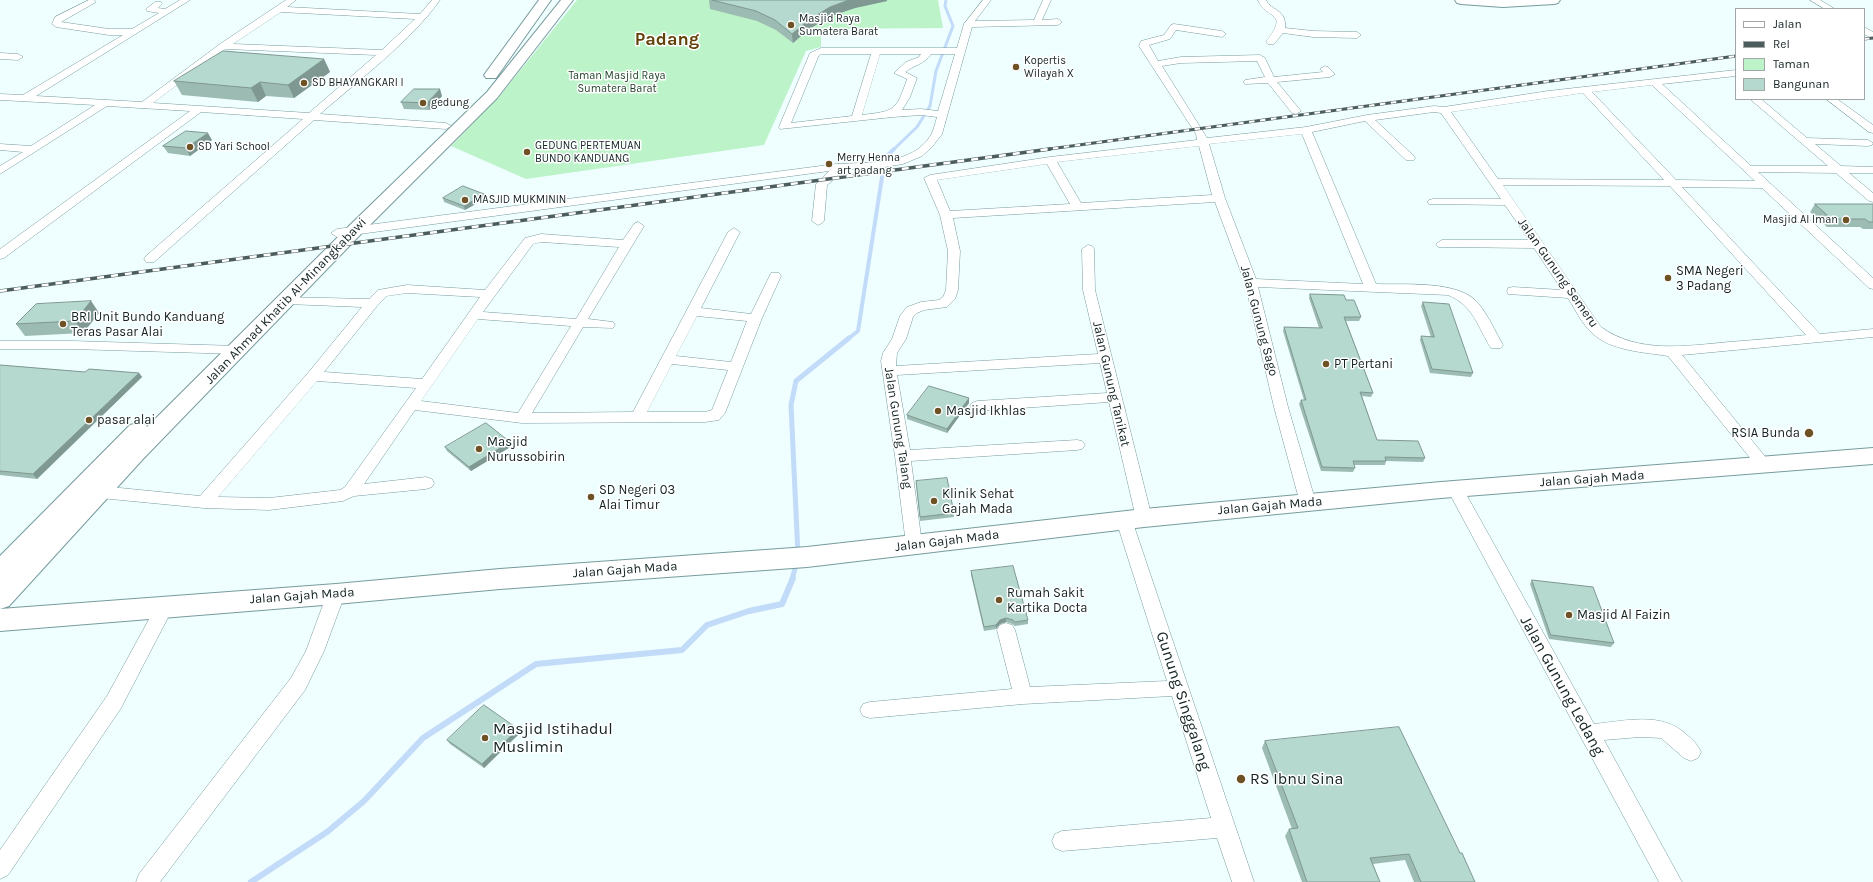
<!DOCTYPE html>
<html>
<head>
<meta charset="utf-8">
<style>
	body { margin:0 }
	#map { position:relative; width:1873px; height:882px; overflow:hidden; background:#effeff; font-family:Karla,sans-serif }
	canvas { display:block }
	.legend { position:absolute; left:1735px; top:8px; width:130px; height:92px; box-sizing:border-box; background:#fff; border:1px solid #a1a7a7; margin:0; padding:5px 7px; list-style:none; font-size:12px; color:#132223 }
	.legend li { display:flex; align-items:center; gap:8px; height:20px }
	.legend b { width:20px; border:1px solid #a1a7a7 }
</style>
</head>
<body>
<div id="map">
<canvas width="1873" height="882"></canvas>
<ul class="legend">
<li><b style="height:5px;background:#fff"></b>Jalan</li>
<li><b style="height:5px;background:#4d5c5d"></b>Rel</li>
<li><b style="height:11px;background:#bdf3c9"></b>Taman</li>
<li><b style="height:11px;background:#b5d9cf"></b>Bangunan</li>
</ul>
</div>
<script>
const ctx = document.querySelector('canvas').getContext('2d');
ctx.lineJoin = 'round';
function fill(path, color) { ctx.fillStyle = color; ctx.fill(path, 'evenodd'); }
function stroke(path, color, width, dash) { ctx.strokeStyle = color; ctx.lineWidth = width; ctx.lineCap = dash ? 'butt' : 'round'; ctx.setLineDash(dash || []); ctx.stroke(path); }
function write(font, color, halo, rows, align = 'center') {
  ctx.font = font + ' Karla,sans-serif'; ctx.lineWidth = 3; ctx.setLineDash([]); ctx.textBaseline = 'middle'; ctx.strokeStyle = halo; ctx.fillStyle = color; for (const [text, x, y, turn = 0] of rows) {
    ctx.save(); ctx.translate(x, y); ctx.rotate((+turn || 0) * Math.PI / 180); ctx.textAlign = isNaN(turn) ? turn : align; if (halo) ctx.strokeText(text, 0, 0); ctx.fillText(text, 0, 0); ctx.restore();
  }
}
const green = new Path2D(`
	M577,0H938L943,28L821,29V47L806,51L764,145L526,179L451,146L498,98Z`);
const streamFar3 = new Path2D(`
	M893,150L917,127L930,106L936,71L953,26L945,6L946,0`);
const streamFar2 = new Path2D(`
	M848,339L858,331L885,158L894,149`);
const streamFar1 = new Path2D(`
	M798,555L791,405L796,381L849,338
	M792,579L797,562`);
const stream = new Path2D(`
	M251,882L327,832L364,801L423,738L536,664L682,650L707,625L749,611L782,604L793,578`);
const street = new Path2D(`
	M89,0H94L96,2L61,22L109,29H132L159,13L147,11L146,9L155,2H161L162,4L158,8L165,9L180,0H190L36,96L142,102L220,44L286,0H296L287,7L420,14L432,0H440C411,41 359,80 320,114L446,123L451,126L446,129L314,120L154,262H146L144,259L146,256L303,119L201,112L4,258L0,259V249L190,111L107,106L0,174V166L23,152L0,150V144L31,146L95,105L0,100V94L23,95L123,35H109L56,27L52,24L55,17ZM281,12L415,19L382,50L233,44ZM225,49L376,55L309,113L153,103Z
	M983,0H991L975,21L1034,20L1043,0H1051L1042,20L1058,19L1062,22L1058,25L972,27L942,134L932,147L922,156L903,164L878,168L840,170L837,177L827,185L824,221L822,223L818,225L812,221L816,184L829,171L337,237L331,233L337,229L836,164C868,162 912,166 931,135C934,130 935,123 937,117L921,115L893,117L780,129L779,127L810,53L821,48H957L964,24ZM822,54H871L852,116L791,123L819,55ZM880,54H921L919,57L906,62L894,73L907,79C896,112 894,111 862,115ZM931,54H955L938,111L921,109L902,110L910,97L917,78L905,72C914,65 925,64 931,54Z
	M1258,0H1266C1271,11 1287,9 1285,28L1313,31L1357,32L1361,35L1357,38L1313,37L1283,33L1274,44H1268L1266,42C1291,10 1265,20 1258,0Z
	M1810,0H1820L1835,9H1825Z
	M1174,24L1222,31L1226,34L1222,37L1176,30L1170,39L1149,45L1158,61L1181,57L1260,55L1265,58L1274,77L1323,72L1320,69L1325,66L1328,67L1335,74L1330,77L1277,82L1301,111L1296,114L1292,113L1268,83L1245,84L1243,82L1245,80L1265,77L1257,61L1181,63L1162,66L1207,138L1306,127L1367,115L1434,106L1444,107L1548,91L1736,70V76L1662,84L1751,166H1828L1750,99H1761L1807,138L1868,140L1873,143L1872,145L1868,146L1815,144L1841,166L1873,167V173H1849L1873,193V202L1869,201L1836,173L1758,172L1873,278V289L1869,288L1762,188L1682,187L1820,334L1873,329V337L1682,355L1772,465L1769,469L1764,470L1759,469L1668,356C1643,352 1611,351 1592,333C1582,324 1575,309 1568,298L1508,294L1507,291L1508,288L1513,287L1562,290L1534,248L1438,247L1436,244L1442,240H1529L1505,205L1429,204L1427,202L1429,200L1433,199H1501L1441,113L1434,112L1375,120L1414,156L1415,158L1414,160H1406L1365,121L1312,132L1376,284C1404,285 1459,280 1478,303C1488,315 1495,331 1503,345L1501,348H1491C1477,326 1474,306 1448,295L1258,287L1288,407L1316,503L1314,507L1308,509L1302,507L1300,503L1274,407L1245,283L1215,202L953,218L960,251L958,290L955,299L947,307L924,310L917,313L913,317L906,339L897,353L896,366L1098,354L1083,290L1082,249L1088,245L1092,246L1094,249L1095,290L1152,518L1150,522L1144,524L1138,522L1136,518L1109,402L977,411L972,409L970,406L972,403L977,401L1107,393L1100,363L897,375L910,450L1077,440L1082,441L1085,445L1082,449L1077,450L911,461L922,544L920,548L914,550L908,548L906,544L895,456L881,361L883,353L892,339L900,316L907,307L921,302L939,300L943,297L946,290L948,251L940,215L924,178L930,175L1050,157L1197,140L1196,134L1139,46L1141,41L1164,35L1171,25ZM1652,85L1755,181L1676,180L1592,92ZM1583,93L1664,180L1498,179L1451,112ZM1302,134L1363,284L1256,279L1225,198L1209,144ZM1199,146L1212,195L1081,203L1057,162ZM1047,164L1070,204L950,211L937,180ZM1503,185L1670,186L1806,335C1780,338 1755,340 1729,342C1686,346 1638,354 1601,327Z
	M1864,27L1873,32V39L1864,34Z
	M0,53L18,54L23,57L18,60L0,59Z
	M1826,99H1837L1873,125V133L1869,132Z
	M638,222L644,226L588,319L613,322L615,325L613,328L583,327L532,413L633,412L728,232L734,228L740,232L701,308L751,314L771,273H779L781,276L762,318L725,413L719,420L705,422L522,423L415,410L364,484L426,477L432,479L434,483L432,487L426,489L354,496L343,501L269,510L204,508L100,498L94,496L92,492L94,488L100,486L200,496L308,373L362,307L287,304L282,303L281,300L282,297L369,299L378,290L407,285L485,290L525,238L541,234L623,240L634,224ZM541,242L619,247L576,319L483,312L533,244ZM407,293L480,297L422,379L324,372L377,306L387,296ZM697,316L747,321L731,362L676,356ZM478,319L571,326L518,413L421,401ZM672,364L728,370L712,410L705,412H647ZM317,381L416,388L345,487L340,490L269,498L218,497Z
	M0,341H72L238,346L243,347L245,350L243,353L238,354L72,349H0Z
	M1455,483L1461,485L1594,724C1626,721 1662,711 1687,735C1693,740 1698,745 1701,752L1698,758L1691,761L1684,758L1661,738L1640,737L1604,740L1682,882H1659L1447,489L1449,485Z
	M1124,514L1130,516L1132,520L1254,882H1232L1217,838L1062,851L1055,848L1052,841L1055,834L1062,831L1211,818L1172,696L1023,704L870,718L863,716L860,710L863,704L870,702L1012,689L997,630L1000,625L1006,623L1012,625L1015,630L1030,687L1167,681L1116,520L1118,516Z
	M336,587L342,589L345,594L324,651L305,690L160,882H136L139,874L291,678L306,651L327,594L330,589Z
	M165,599L171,601L174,606L121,708L8,875L0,879V850L107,696L159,601Z`);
const secondary = new Path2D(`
	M539,0H551L496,78H486L484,75Z
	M561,0H573L497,98L360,235L143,459L9,606L0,609V556L130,425L138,423L146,425L147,427L348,227L487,92Z
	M1873,448V464L1441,498L1144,527L807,567L500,589L336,604L0,631V609L336,584L500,569L807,547L1144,509L1441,482Z`);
const primary = new Path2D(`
	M1455,0H1560L1558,3L1554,4L1503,7L1461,4L1457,3Z`);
const railFar1 = new Path2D(`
	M1864,39L1873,38
	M1042,150L1736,56`);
const rail = new Path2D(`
	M0,291L1050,149`);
const wall = new Path2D(`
	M709,0H887V1L855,8L831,16L809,29L793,43L776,30L757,21L710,9Z
	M324,59L330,72L294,98L266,96L258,102L182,95L174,81Z
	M442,96L430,110L404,109L401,102Z
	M212,140L190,156L168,153L163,146Z
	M484,194L486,198L465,210L444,202L443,198Z
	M1815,204H1873V229H1863L1860,227H1827L1810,212Z
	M1310,294L1346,300L1361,317L1359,321H1346L1373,393L1371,397L1362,396L1377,440L1425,458L1423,462L1386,461L1385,465H1354L1355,468L1353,472L1321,471L1299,404L1301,400H1304L1283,331L1284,327L1319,328L1309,298Z
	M91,301L99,313L83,333L25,336L16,324Z
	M1423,302L1473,373L1471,377L1430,373L1420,340L1421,336L1431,337L1421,306Z
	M0,365L85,372L139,373L142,377L37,479L0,475Z
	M969,403L947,433L907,419V415Z
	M512,446L471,471L447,451L445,447Z
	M916,481L954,513V517L920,521Z
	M971,571L1028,620V624L1015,626L1012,624L1006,622L1000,624L996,629L984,631L971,575Z
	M1532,580L1614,643L1611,647L1549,639L1530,584Z
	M520,733L484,768L450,744L447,740Z
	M1265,741L1460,853L1475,882H1414L1405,860L1373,864L1380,882H1302L1285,836L1289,829H1292L1262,748Z`);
const shadedWall = new Path2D(`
	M849,0H887V1L855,8L831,16L809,29L793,43L792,34L809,20L830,7Z
	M324,59L330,72L294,98L288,85Z
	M260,82L266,96L258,102L251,88Z
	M440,89L442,96L430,110L427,103Z
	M208,133L212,140L190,156L186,148Z
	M484,194L486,198L465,210L464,206Z
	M91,301L99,313L83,333L75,321Z
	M139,373L142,377L37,479L33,474Z
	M969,398V403L947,433V429Z
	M510,442L512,446L471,471L469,467Z
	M1006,618V622L1000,624L996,629V625L1000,620Z
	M518,729L520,733L484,768L482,764Z`);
const building = new Path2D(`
	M712,0H849L830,7L809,20L792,34L775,20L756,11Z
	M223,51L324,59L288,85L260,82L251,88L174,81Z
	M414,89H440L427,103L401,102Z
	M186,131L208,133L186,148L163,146Z
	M463,186L484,194L464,206L443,198Z
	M1815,204H1873V222H1869L1865,219H1832Z
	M1310,294L1344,295L1346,300H1354L1361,317H1344L1373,393L1360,392L1377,440L1418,441L1425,458L1385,457L1386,461H1353L1355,468L1322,467L1301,400H1306L1284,327L1322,328Z
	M91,301L75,321L16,324L36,304Z
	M1423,302L1449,304L1473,373L1432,369L1421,336L1434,337Z
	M0,365L85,372L89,369L139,373L33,474L0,471Z
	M929,386L969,398L947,429L907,415Z
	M486,423L510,442L469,467L445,447Z
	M947,478L954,513L920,517L916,481Z
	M1013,566L1028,620L1015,622L1013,620L1006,618L1000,620L996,625L984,627L971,571Z
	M1532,580L1593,587L1614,643L1551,635Z
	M484,705L518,729L482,764L447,740Z
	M1399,727L1460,853H1462L1475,882H1421L1409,854L1370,858L1380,882H1307L1289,829L1298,828L1265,741Z`);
const markers = [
	[791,25,4,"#6e5225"],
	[1016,67,4,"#6e5225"],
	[304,83,4,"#6e5225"],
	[423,103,4,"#6e5225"],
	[190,147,4,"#6e5225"],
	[527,152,4,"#6e5225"],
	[829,164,4,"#6e5225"],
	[465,200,4,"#6e5225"],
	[1846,220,4,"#6e5225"],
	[1668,278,4,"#6e5225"],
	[63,324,4,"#6e5225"],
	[1326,364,4,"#6e5225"],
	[938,411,4,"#6e5225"],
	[89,420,4,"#6e5225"],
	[1809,433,5,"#6e5225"],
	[479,449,4,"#6e5225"],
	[591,497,4,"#6e5225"],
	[934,501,4,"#6e5225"],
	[999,600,4,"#6e5225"],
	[1569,615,4,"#6e5225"],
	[485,738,4,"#6e5225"],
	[1241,779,5,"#6e5225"]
];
const farPoinames = [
	["Masjid Raya",799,19],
	["Sumatera Barat",799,32],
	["Kopertis",1024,61],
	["Wilayah X",1024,74],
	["SD BHAYANGKARI I",312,83],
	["gedung",431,103],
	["GEDUNG PERTEMUAN",535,146],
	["BUNDO KANDUANG",535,159],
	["SD Yari School",198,147],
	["Merry Henna",837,158],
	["art padang",837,171],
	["MASJID MUKMININ",473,200],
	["Masjid Al Iman",1838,220,"right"]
];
const farParknames = [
	["Taman Masjid Raya",617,76],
	["Sumatera Barat",617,89]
];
const poiNames = [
	["SMA Negeri",1676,271],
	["3 Padang",1676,286],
	["BRI Unit Bundo Kanduang",71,317],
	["Teras Pasar Alai",71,332],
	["PT Pertani",1334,364],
	["Masjid Ikhlas",946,411],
	["pasar alai",97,420],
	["RSIA Bunda",1800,433,"right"],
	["Masjid",487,442],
	["Nurussobirin",487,457],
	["SD Negeri 03",599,490],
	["Alai Timur",599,505],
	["Klinik Sehat",942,494],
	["Gajah Mada",942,509],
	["Rumah Sakit",1007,593],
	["Kartika Docta",1007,608],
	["Masjid Al Faizin",1577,615]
];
const streetNames = [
	["Jalan Gunung Semeru",1558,273,55],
	["Jalan Ahmad Khatib Al-Minangkabawi",286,301,-46],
	["Jalan Gunung Sago",1259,321,75],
	["Jalan Gunung Tanikat",1111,384,77],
	["Jalan Gunung Talang",898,428,81],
	["Jalan Gajah Mada",1592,479,-4],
	["Jalan Gajah Mada",1270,506,-5],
	["Jalan Gajah Mada",947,541,-7],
	["Jalan Gajah Mada",625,570,-4],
	["Jalan Gajah Mada",302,596,-4]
];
const nearStreetnames = [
	["Jalan Gunung Ledang",1562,686,61],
	["Gunung Singgalang",1183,701,72]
];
const nearPoinames = [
	["Masjid Istihadul",493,729],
	["Muslimin",493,747],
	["RS Ibnu Sina",1250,779]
];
const farTownnames = [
	["Padang",667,40]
];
fill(green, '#bdf3c9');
stroke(streamFar3, '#c1dbf8', 3);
stroke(streamFar2, '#c1dbf8', 4);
stroke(streamFar1, '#c1dbf8', 5);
stroke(stream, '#c1dbf8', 6);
stroke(street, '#779b9d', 1);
stroke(secondary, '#779b9d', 2);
stroke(primary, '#779b9d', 2);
fill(street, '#fff');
fill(secondary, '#fff');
fill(primary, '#fff');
stroke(railFar1, '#4d5c5d', 3);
stroke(rail, '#4d5c5d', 3.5);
stroke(railFar1, '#fff', 2, [5.5]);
stroke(rail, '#fff', 2.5, [7]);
fill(wall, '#9cbbb2');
fill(shadedWall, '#7f9891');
fill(building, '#b5d9cf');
stroke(building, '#7f9891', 1);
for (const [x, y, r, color] of markers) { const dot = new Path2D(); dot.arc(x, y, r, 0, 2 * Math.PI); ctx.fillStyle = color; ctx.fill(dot); stroke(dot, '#fff', 1.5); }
write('11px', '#132223', '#fff', farPoinames, 'left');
write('11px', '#193d24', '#fff', farParknames);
write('13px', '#132223', '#fff', poiNames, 'left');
write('13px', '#132223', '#fff', streetNames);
write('16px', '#132223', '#fff', nearStreetnames);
write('16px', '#132223', '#fff', nearPoinames, 'left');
write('bold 18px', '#614209', '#fff', farTownnames);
</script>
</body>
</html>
